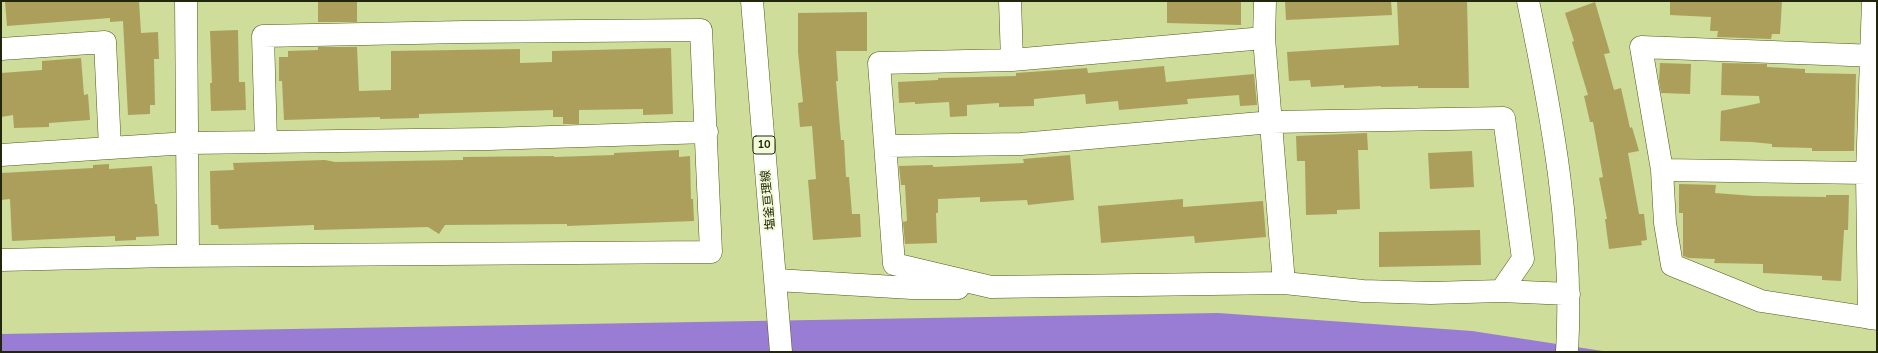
<!DOCTYPE html>
<html>
<head>
<meta charset="utf-8">
<style>
	body { margin:0 }
	#map { position:relative; width:1878px; height:353px; overflow:hidden; background:#cedd99; font-family:"Nunito Sans",sans-serif }
	canvas { display:block }
	.frame { position:absolute; inset:0; border:2px solid #22270c; pointer-events:none }
</style>
</head>
<body>
<div id="map">
<canvas width="1878" height="353"></canvas>
<div class="frame"></div>
</div>
<script>
const ctx = document.querySelector('canvas').getContext('2d');
ctx.lineJoin = 'round';
function fill(path, color) { ctx.fillStyle = color; ctx.fill(path, 'evenodd'); }
function stroke(path, color, width, dash) { ctx.strokeStyle = color; ctx.lineWidth = width; ctx.lineCap = dash ? 'butt' : 'round'; ctx.setLineDash(dash || []); ctx.stroke(path); }
function write(font, color, halo, rows, align = 'center') {
  ctx.font = font + ' "Nunito Sans","Noto Sans JP",sans-serif'; ctx.lineWidth = 4; ctx.setLineDash([]); ctx.textBaseline = 'middle'; ctx.strokeStyle = halo; ctx.fillStyle = color; for (const [text, x, y, turn = 0] of rows) {
    ctx.save(); ctx.translate(x, y); ctx.rotate((+turn || 0) * Math.PI / 180); ctx.textAlign = isNaN(turn) ? turn : align; if (halo) ctx.strokeText(text, 0, 0); ctx.fillText(text, 0, 0); ctx.restore();
  }
}
const water = new Path2D(`
	M1218,313L1472,331L1609,352H1V334Z`);
const building = new Path2D(`
	M5,1H139L141,33L158,32L159,59H154L155,105H150V114L128,115L123,21L110,22V18L7,26Z
	M318,1H357V22H318Z
	M1167,1H1241V25L1167,23Z
	M1285,1H1391L1392,15L1286,20Z
	M1397,1H1467L1469,88H1418V86L1381,87V86L1344,88V85L1311,87L1310,80L1289,81L1287,52L1399,45Z
	M1670,1H1782L1780,34H1772L1771,39L1717,37L1718,31H1710L1711,17L1670,15Z
	M1595,2L1610,53L1604,54L1614,90L1621,88L1630,128L1632,127L1639,151L1628,153L1639,214H1644L1647,240L1641,241L1642,245L1609,249L1605,219H1607L1599,178L1603,177L1593,122H1590L1584,96L1588,95L1572,42L1574,41L1565,13Z
	M867,12V51H836L838,81H836L841,140H844L846,177H849L852,214H860L861,237L813,240L808,180L816,179L812,126L800,127L798,103L803,102L798,52V13Z
	M238,30L239,82H245L246,110L211,111L210,83H212L210,31Z
	M318,47H357L359,91L391,90V51L520,49V63L552,62V51L671,48L673,114L643,115V109L579,110V124H563V117H553V110L419,114V118L380,119V117L284,120L282,81H279V57H288V51L318,50Z
	M81,58L84,95L88,94L90,120L49,123V127L14,128L13,115L1,117V73L42,70V61Z
	M1660,63L1691,64L1690,94L1661,93L1659,81Z
	M1722,63L1767,64V67L1805,69V73L1856,74L1854,151H1812V148L1772,147V144L1752,142L1720,141L1721,111L1760,103L1759,96L1721,95Z
	M1164,66L1166,82L1254,74L1257,105L1240,106L1239,95L1187,99L1188,104L1119,110L1118,101L1086,104L1085,94L1034,99V106L999,107V103L967,105V116L950,117L949,102L915,104V102L899,103L898,82L938,80V78L1016,76V73L1087,68L1088,73Z
	M1367,133L1368,150H1358L1360,209L1337,210V214L1306,215L1305,161H1297L1296,136Z
	M679,150V157L690,156L691,199H693L694,221L567,226V224L445,225L439,234L428,227L314,230V225L219,229L218,225H211L210,171L234,170L233,163L325,160L335,162L463,160V157L554,156V157L614,155V153Z
	M1472,151L1474,187L1430,189L1428,153Z
	M1070,155L1074,200L1028,205L1027,200L980,202V197L938,199V213H936L937,243L905,244L903,222L907,221L905,185H901L899,166L933,165V167L1024,163L1023,159Z
	M109,164V169L152,166L155,204H157L159,236L136,237V240L115,241V236L12,241L10,199L1,200V173L93,168V165Z
	M1679,184L1716,185L1715,193L1754,196L1826,197V195H1849L1848,230H1844L1841,281L1822,280V276L1763,273V264L1714,263L1715,259L1689,258L1683,256V213H1679Z
	M1183,199V207L1263,201L1266,237L1195,243L1194,236L1101,243L1098,206Z
	M1480,230L1481,265L1379,267V232Z`);
const minor = new Path2D(`
	M186,1L188,256
	M1010,1L1012,60L879,63L894,264L991,287L1284,283L1264,38L1265,1
	M1528,1C1552,116 1574,234 1567,352
	M1,49L105,42L110,148L188,143L266,142L263,36L464,32L701,30L711,252L170,256L1,260
	M1877,56L1641,47L1662,170L1665,223L1672,265L1761,301L1877,319
	M1012,60L1264,38
	M266,142L489,139L707,132
	M886,146L1021,144L1272,122L1504,118L1523,259L1501,291L1431,293L1363,291L1284,283
	M1,155L110,148
	M1662,170L1867,173L1873,1
	M1867,173L1869,318
	M776,280L912,288H958
	M1501,291L1569,294`);
const major = new Path2D(`
	M752,1L781,352`);
const shields = [
	[764,145,22]
];
const shieldNames = [
	["10",764,145]
];
const streetNames = [
	["塩釜亘理線",769,200,-95]
];
fill(water, '#997cd3');
fill(building, '#ac9f5c');
stroke(minor, '#505b19', 23);
stroke(major, '#505b19', 23);
stroke(minor, '#fff', 22);
stroke(major, '#fff', 22);
for (const [x, y, w] of shields) { const box = new Path2D(); box.roundRect(x - w / 2, y - 9, w, 18, 3); ctx.fillStyle = '#f2fad8'; ctx.fill(box); stroke(box, '#22270c', 1); }
write('bold 11px', '#22270c', null, shieldNames);
write('12px', '#22270c', '#f2fad8', streetNames);
</script>
</body>
</html>
